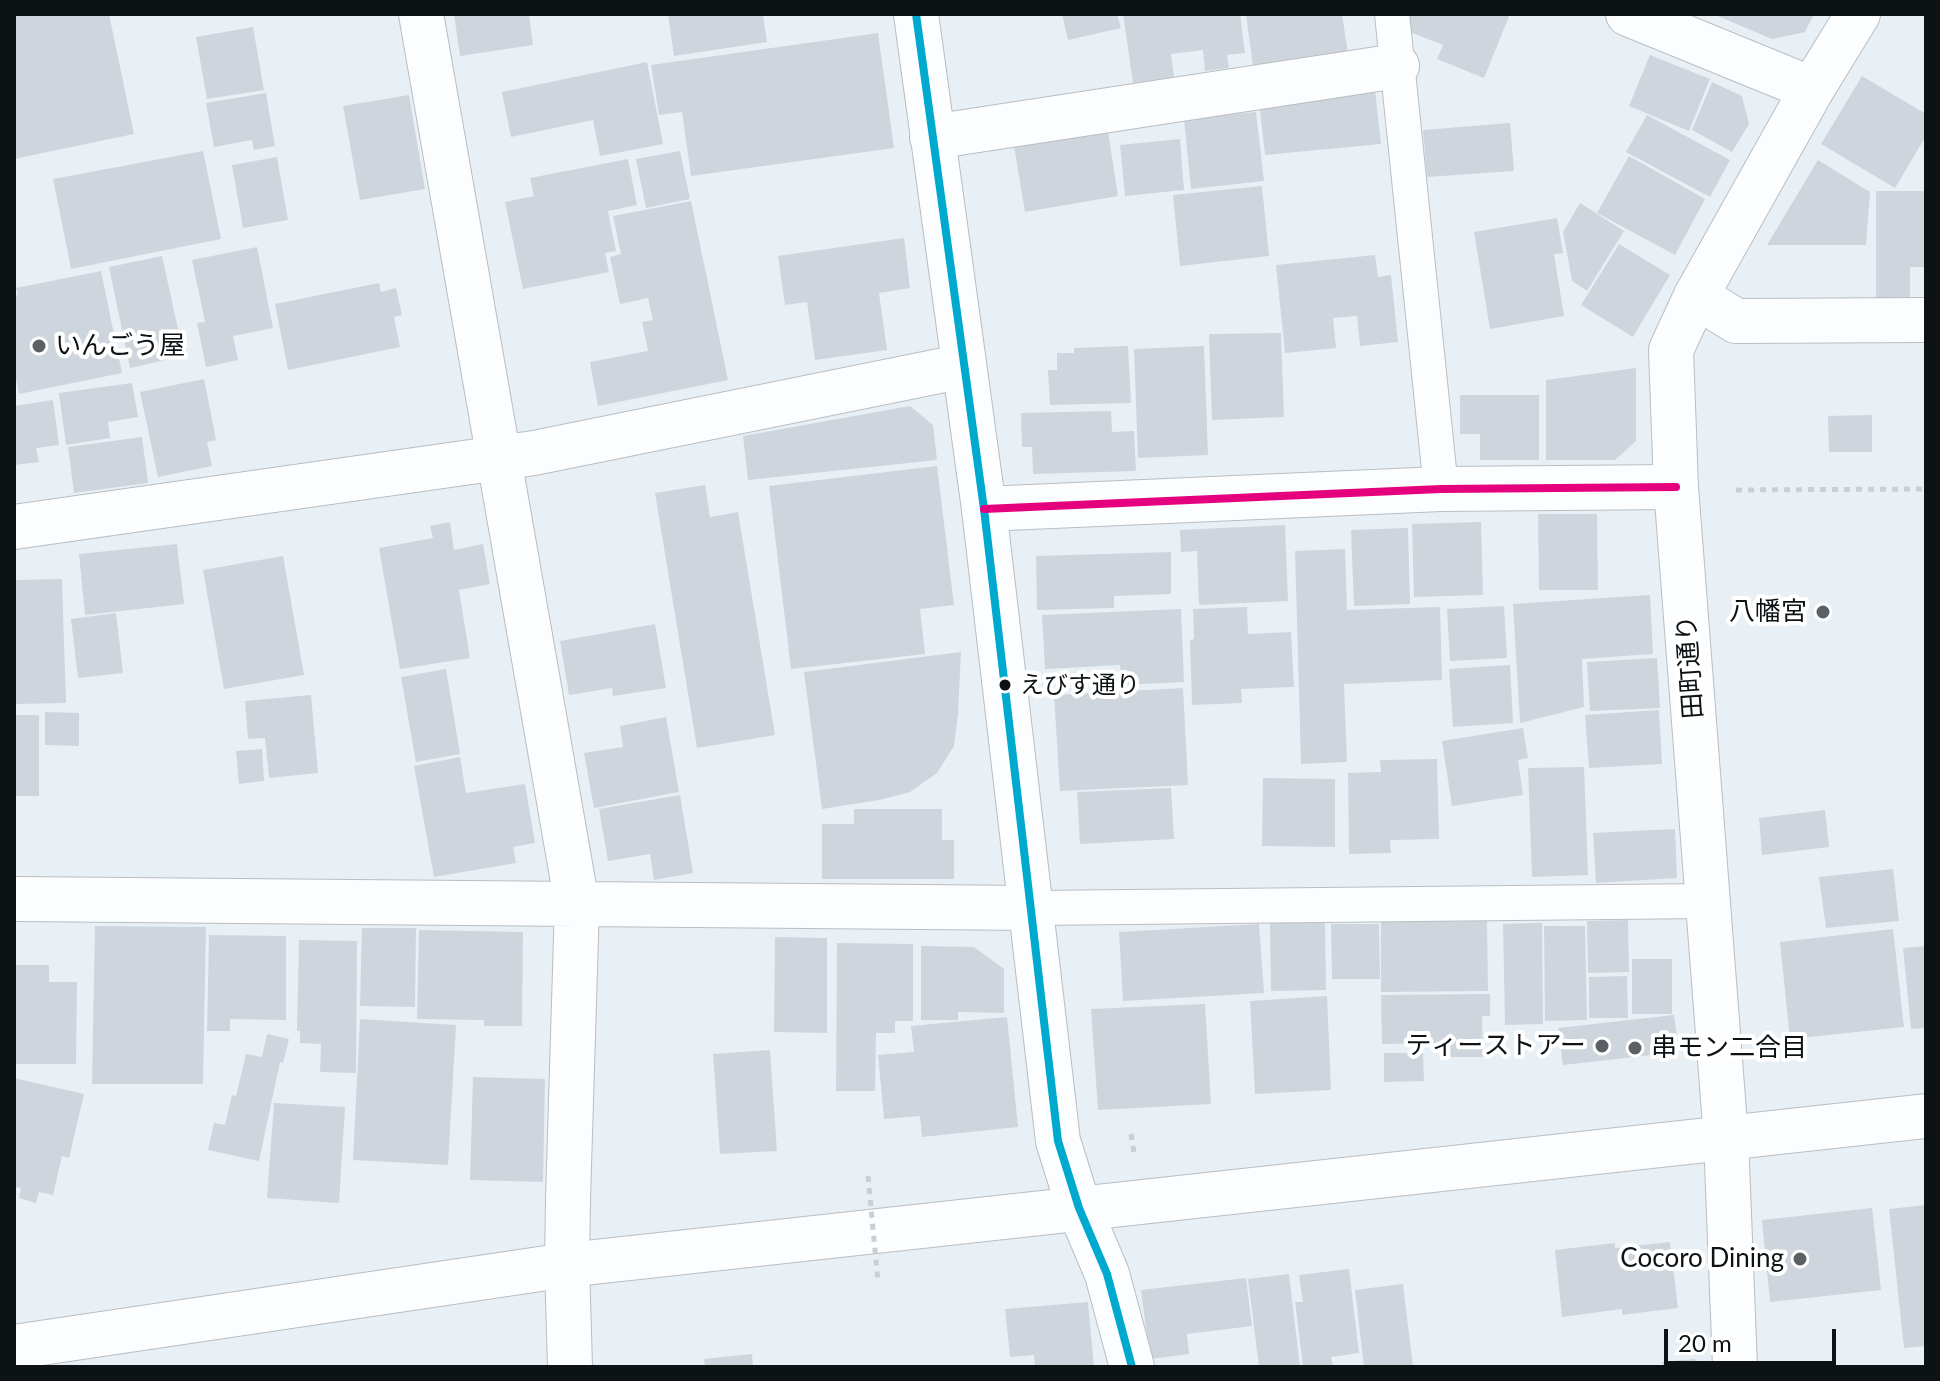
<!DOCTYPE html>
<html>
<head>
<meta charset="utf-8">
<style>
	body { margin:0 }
	#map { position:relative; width:1940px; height:1381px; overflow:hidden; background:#e9f0f5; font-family:Lato,sans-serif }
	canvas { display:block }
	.frame { position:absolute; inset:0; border:16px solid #0d1215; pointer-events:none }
	.scale { position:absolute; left:1664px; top:1329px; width:172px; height:36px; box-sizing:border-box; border:4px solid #0d1215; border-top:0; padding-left:10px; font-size:24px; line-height:28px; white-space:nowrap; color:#0d1215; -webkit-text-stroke:6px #fff; paint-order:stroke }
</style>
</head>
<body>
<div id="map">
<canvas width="1940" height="1381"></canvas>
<div class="frame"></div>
<div class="scale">20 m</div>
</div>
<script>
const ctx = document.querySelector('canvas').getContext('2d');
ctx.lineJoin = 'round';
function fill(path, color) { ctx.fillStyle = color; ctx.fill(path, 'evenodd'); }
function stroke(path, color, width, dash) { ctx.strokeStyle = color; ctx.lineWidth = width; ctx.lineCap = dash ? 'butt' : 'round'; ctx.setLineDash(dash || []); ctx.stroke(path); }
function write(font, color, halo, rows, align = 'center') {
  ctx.font = font + ' Lato,"Noto Sans JP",sans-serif'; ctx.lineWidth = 8; ctx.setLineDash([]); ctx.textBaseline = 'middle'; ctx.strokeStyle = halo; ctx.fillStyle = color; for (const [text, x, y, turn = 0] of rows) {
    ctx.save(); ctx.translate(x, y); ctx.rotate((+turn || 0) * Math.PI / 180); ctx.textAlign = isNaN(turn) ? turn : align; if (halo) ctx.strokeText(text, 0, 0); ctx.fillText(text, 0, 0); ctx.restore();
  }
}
const building = new Path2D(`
	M14,14H109L134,134L14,159Z
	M454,14H529L533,45L460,56Z
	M668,14H763L767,42L674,56Z
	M1062,14H1117L1121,28L1068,40Z
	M1123,14H1240L1245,53L1227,55L1229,68L1205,71L1203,50L1171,54L1174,77L1133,83Z
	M1246,14H1342L1348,54L1253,67Z
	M1411,14H1510L1484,78L1437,59L1443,45L1405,30Z
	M1713,14H1814L1805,32L1772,39Z
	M253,27L264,90L207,99L196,37Z
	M878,33L894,148L691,176L682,112L659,115L651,65Z
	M1650,55L1710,79L1689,131L1629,106Z
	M647,62L663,144L600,156L593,120L511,137L502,92Z
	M1862,76L1926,114V136L1895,188L1821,144Z
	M1712,82L1742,96L1749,124L1732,152L1692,130Z
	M1375,90L1381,144L1265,155L1259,102Z
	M266,93L275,146L254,150L252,140L214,147L206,103Z
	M409,95L425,189L360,200L343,106Z
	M1256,112L1264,181L1191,189L1184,119Z
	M1647,115L1730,160L1710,197L1626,152Z
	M1510,123L1514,171L1427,177L1423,130Z
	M1108,131L1118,196L1025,212L1014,146Z
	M1180,139L1184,190L1125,196L1120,145Z
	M203,151L221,239L71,269L53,179Z
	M680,151L690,199L646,208L636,159Z
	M1629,156L1705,199L1675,255L1597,213Z
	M277,157L288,220L243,228L232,165Z
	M628,159L637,205L608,211L616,251L605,253L609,272L523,289L505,202L534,196L530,178Z
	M1818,160L1870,192L1866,245H1767Z
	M1262,186L1269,256L1180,266L1173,195Z
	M1876,191H1926V267H1910V299H1876Z
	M691,201L728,380L598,406L590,362L648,351L642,322L653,320L648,298L620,304L610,257L621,254L613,216Z
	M1580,203L1624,231L1587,291L1572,281L1563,232Z
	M1557,218L1563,253L1554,254L1564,316L1490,329L1474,232Z
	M904,238L910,288L879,293L887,350L815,360L807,302L785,305L778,256Z
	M1619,244L1670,275L1633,337L1581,305Z
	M257,247L273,328L233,336L238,360L206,367L197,323L205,322L192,260Z
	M1375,255L1378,277L1391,275L1398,342L1360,346L1357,316L1333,318L1336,348L1285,353L1276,265Z
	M162,256L178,329H182L188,355L130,368L109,267Z
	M101,271L122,373L19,394L14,368V296L18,295L16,288Z
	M379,283L381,292L396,288L402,315L394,317L400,347L288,370L275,304Z
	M1281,333L1284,417L1212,420L1209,334Z
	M1128,346L1131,403L1050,405L1048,370H1057V353H1074V348Z
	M1204,346L1208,455L1138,458L1134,349Z
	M1636,368V441L1615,460H1546V380Z
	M204,379L216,440L207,442L212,466L158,477L140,392Z
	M132,383L138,417L108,422L110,438L66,445L59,393Z
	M1460,395H1539V460H1480V434H1460Z
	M53,400L59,445L36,448L39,462L14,465V406Z
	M910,406L933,425L937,460L748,480L743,436Z
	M1111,411L1112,432L1134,431L1136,471L1033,474L1032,447H1022L1021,413Z
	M1872,415V452H1829L1828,416Z
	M142,437L148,483L74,493L68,447Z
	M937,466L954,605L920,609L925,654L791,669L769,486Z
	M705,485L710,517L738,512L775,735L697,748L655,493Z
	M1538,514H1597L1598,590H1539Z
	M450,522L454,550L483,544L490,584L459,590L470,658L400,669L379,548L433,538L430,526Z
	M1481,522L1483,595L1414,597L1412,524Z
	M1285,525L1288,601L1199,605L1197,551L1181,552L1180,530Z
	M1408,528L1410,604L1354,606L1351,530Z
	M177,544L184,604L85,615L79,554Z
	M1345,549L1347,610L1440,607L1442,680L1344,684L1347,762L1301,764L1295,551Z
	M1171,552V594L1114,596V608L1037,610L1036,556Z
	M283,556L304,675L224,689L203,570Z
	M62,579L66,703L14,704V580Z
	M1650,595L1653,654L1582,659L1584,707L1520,723L1513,604Z
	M1504,606L1507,658L1450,661L1447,609Z
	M1247,607L1248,634L1291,632L1294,687L1241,689L1242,703L1192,705L1190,640L1194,639L1193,609Z
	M1181,609L1184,682L1121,685L1120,665L1045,669L1042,615Z
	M116,613L123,673L78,678L71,619Z
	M655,624L666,688L613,696L612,688L569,695L560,641Z
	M961,652L958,714L954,746L937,773L910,792L879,800L822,809L804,672Z
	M1657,658L1660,708L1590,711L1587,662Z
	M1510,665L1513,723L1453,727L1449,669Z
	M446,669L460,754L416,762L401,677Z
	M1183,688L1188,785L1060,791L1054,695Z
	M311,695L318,773L269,778L265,738L248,739L245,701Z
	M1659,710L1662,764L1589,768L1585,715Z
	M45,712L79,713V746L45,745Z
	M14,715H39V796H14Z
	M666,717L679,792L594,808L584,753L623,747L620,726Z
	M1523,728L1528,758L1518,760L1523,795L1452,806L1442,741Z
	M262,749L264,781L239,784L236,751Z
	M460,757L466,793L525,784L535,843L513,847L516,863L434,877L414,766Z
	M1437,759L1439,839L1390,840L1391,853L1349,854L1348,773L1381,772L1380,760Z
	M1584,767L1588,875L1532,877L1528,768Z
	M1263,778L1335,779V847L1262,846Z
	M1171,788L1174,839L1080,844L1077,792Z
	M680,795L693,873L654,880L650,854L608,861L599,809Z
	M854,809H942V840H954V879H822V824H854Z
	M1825,810L1829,847L1762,855L1759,818Z
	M1675,829L1677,878L1596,883L1593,833Z
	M1893,869L1899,921L1826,928L1819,877Z
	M1628,920L1629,972L1588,973L1587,921Z
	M1487,921L1488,991L1381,992V922Z
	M1270,923H1325L1326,990L1271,991Z
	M1542,923L1543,1024L1505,1025L1503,924Z
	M1259,924L1264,993L1123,1001L1119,932Z
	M1331,924H1379L1380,979H1332Z
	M95,926L206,927L203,1084H92Z
	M1544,926H1585L1587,1020L1545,1021Z
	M362,928H416L415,1007L360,1006Z
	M1893,929L1904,1027L1790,1039L1780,942Z
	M419,930L523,932L522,1026H484V1020L417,1019Z
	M209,935L286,936V1020L230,1019V1031H207Z
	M775,937L827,938V1033L774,1032Z
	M299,940L357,941L356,1073L320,1072L321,1044L300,1043V1031H297Z
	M837,943L913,944V1021H895V1033H876L875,1091H836Z
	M921,946L974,947L1004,969V1013L958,1012V1020H921Z
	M1926,946V1028L1911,1029L1903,948Z
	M1632,959H1672V1014H1632Z
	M14,965H49V982H77L76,1064H14Z
	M1627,976L1628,1018H1589V977Z
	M1490,994V1016H1482L1483,1057H1451L1450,1043L1382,1044L1381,995Z
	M1327,996L1331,1090L1255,1094L1250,1001Z
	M1205,1004L1211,1104L1098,1110L1091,1009Z
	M1674,1015L1679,1052L1563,1065L1558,1028Z
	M1007,1017L1018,1127L922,1137L920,1116L884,1119L878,1055L914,1052L911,1026Z
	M360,1019L456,1025L448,1165L353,1160Z
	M267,1034L289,1039L283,1063L280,1062L259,1161L208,1150L214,1123L225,1125L232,1095L236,1096L246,1054L262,1057Z
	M770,1050L777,1151L720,1154L713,1054Z
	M1384,1053H1423L1424,1081L1384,1082Z
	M473,1077L545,1079L543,1182L470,1180Z
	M14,1078L84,1094L69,1158L62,1156L53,1195L39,1192L36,1203L19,1198L21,1188L14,1187Z
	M274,1103L345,1107L339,1203L267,1198Z
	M1926,1205V1346L1904,1348L1889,1209Z
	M1872,1208L1881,1290L1770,1302L1762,1220Z
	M1670,1242L1678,1308L1622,1315V1309L1562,1317L1555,1250L1615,1243V1248Z
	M1349,1269L1359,1353L1331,1357L1333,1366L1303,1367L1295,1302H1303L1299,1275Z
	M1289,1274L1300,1367H1259L1248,1279Z
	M1246,1278L1252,1326L1187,1334L1189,1354L1150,1359L1141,1290Z
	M1403,1284L1413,1367H1364L1355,1290Z
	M1088,1302L1094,1367H1035L1034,1355L1010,1357L1005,1309Z
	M752,1354L753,1367H705L704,1359Z
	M1695,1359L1696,1367H1663L1662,1362Z`);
const path = new Path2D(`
	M1736,490L1926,489
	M1131,1134L1134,1153`);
const lane = new Path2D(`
	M1392,14L1441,489
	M1032,908L1707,901`);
const street = new Path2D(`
	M421,14L577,904L568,1199L567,1265L570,1367
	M1628,14L1812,89
	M932,137L1397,66
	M1696,296L1736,321L1926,320
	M984,509L1441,489L1676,487
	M14,527L534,453L964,366
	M14,899L1032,908
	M1079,1208L1107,1274L1132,1367`);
const secondary = new Path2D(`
	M916,14L984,509L1058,1141L1079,1208
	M14,1347L567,1265L1926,1116
	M1735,1367L1726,1138L1676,487L1671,350L1696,296L1812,89L1858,14`);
const pathBridge = new Path2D(`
	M868,1176L878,1282`);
const bus1 = new Path2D(`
	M916,14L984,509L1058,1141L1079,1208L1107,1274L1132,1367`);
const bus2 = new Path2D(`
	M984,509L1441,489L1676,487`);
const markers = [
	[39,346,8,"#5a6063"],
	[1823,612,8,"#5a6063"],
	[1005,685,7,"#0d1215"],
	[1602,1046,8,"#5a6063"],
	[1635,1048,8,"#5a6063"],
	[1800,1259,8,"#5a6063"]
];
const busNames = [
	["えびす通り",1020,685]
];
const poiNames = [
	["いんごう屋",55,346,"left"],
	["八幡宮",1807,612],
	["ティーストアー",1586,1046],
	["串モン二合目",1651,1048,"left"],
	["Cocoro Dining",1784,1259]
];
const streetNames = [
	["田町通り",1690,667,-94]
];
fill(building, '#cfd5dc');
stroke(lane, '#b8bec2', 36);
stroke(street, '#b8bec2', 46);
stroke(secondary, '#b8bec2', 46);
stroke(path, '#cccfd1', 5, [6, 6]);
stroke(lane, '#fcfdfe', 34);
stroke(street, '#fcfdfe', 44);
stroke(secondary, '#fcfdfe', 44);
stroke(pathBridge, '#cccfd1', 5, [6, 6]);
stroke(bus1, '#00a9ce', 8);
stroke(bus2, '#e5007d', 8);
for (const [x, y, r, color] of markers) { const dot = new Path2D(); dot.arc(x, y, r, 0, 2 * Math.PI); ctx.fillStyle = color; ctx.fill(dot); stroke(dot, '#fff', 3); }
write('24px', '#0d1215', '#fff', busNames, 'left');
write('26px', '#0d1215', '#fff', poiNames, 'right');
write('26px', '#0d1215', '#fff', streetNames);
</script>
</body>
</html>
